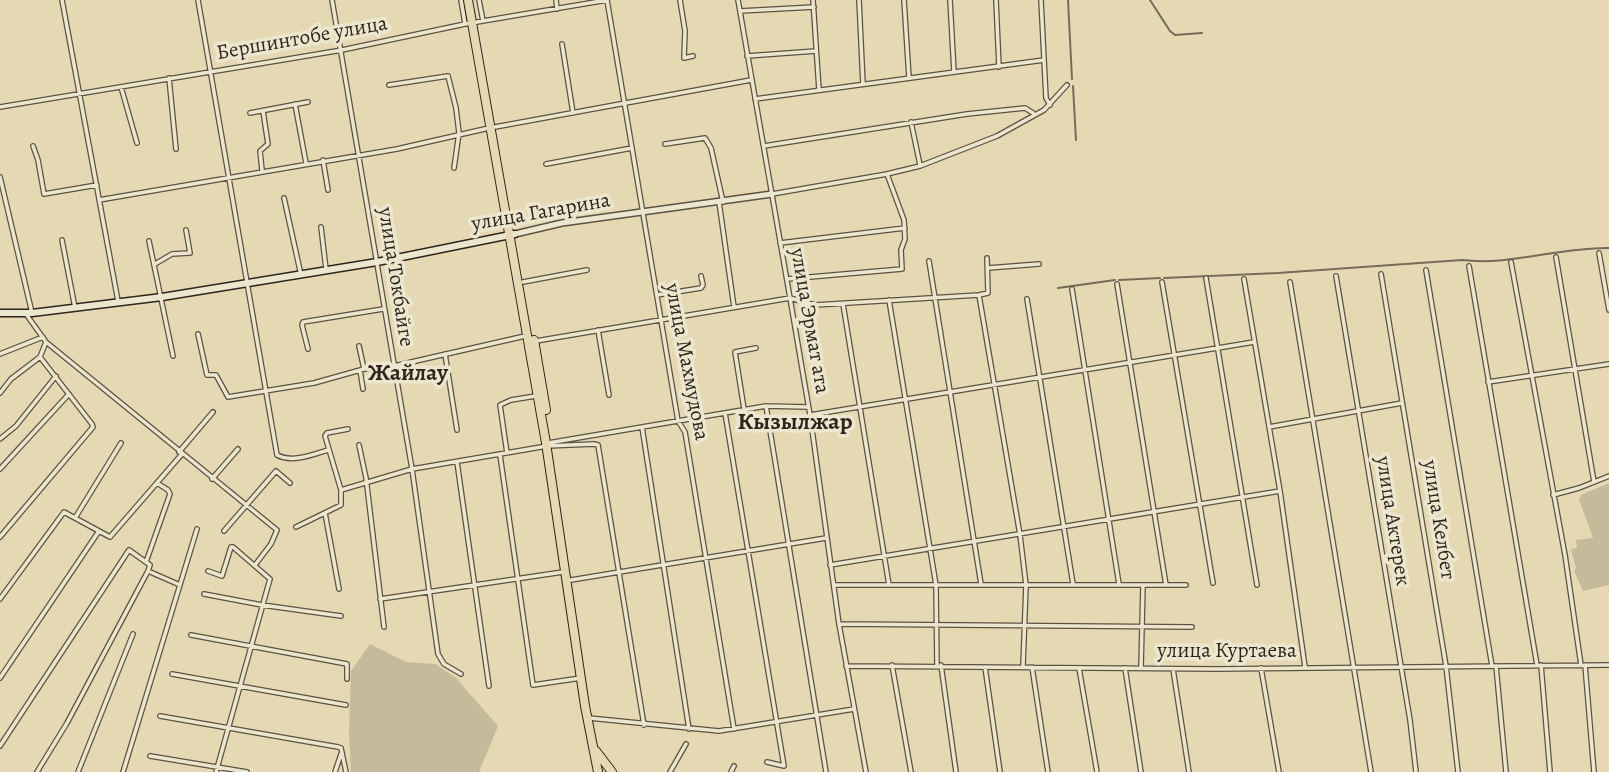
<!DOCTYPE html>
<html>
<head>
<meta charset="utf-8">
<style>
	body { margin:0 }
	canvas { display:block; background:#e4d9b3 }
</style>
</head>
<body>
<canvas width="1609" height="772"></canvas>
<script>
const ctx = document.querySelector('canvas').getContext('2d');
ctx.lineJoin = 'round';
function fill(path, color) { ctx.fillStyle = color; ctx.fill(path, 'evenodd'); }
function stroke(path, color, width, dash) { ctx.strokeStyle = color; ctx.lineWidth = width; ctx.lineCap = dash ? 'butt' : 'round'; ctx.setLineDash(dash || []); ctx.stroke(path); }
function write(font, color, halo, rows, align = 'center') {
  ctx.font = font + ' Alegreya,serif'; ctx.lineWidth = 7; ctx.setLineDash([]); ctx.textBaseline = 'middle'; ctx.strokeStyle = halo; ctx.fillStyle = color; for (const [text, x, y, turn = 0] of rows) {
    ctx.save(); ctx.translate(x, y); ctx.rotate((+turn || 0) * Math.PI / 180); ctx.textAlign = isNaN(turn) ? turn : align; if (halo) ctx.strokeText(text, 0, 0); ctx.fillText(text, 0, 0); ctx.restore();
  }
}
const green = new Path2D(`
	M1609,483V585L1583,591L1574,571L1576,568L1571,549L1577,548L1576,540L1593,538L1579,499L1581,495Z
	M370,644L406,662L435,664L455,677L498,726L479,772H351L349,732L351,671Z`);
const stream = new Path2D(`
	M1068,0L1072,79
	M1150,0L1170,31L1175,35L1202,33
	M1073,86L1076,140
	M1164,278L1278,273L1462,260C1510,266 1560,247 1609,248
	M1119,280L1160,278
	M1058,288L1115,280`);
const minor = new Path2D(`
	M62,0L118,301
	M198,0L277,455C292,463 312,455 328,450
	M332,0L412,469L438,654L444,664L461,674
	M461,0L465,24
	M479,0L483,21
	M556,0L557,9
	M607,0L678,421L685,432L734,729
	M680,0L685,31L684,58L693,56
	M738,0L790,298L810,415L839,624L866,772
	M813,0L819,90
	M859,0L863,84
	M904,0L909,78
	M950,0L954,72
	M996,0L999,67
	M1041,0L1046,98L1050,105
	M740,11L814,7
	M562,44L573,113
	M747,56L816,51
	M169,78L176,149
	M389,85L448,76L456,108L459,133L454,168
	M121,87L137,143
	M755,99L1044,60
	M295,104L306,163
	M0,107L342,50L465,24L607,0
	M250,113L308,102
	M911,122L920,165
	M495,127L751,80
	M665,144L705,138L711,148L723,202
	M33,146L38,160L44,194L97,185
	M764,146L967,114L1025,108L1033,113
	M323,160L328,190
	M546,164L632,148
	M262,170L260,151L268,144L263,111
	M0,177L32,313
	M772,194L887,174L920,166L997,136L1044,110L1067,85
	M284,198L301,275
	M99,200L397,149L489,128
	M719,202L734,307
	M321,227L326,269
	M62,240L75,308
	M149,241L173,356
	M780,243L905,228
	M1599,253L1609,310
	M1556,257L1594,482
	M929,261L981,584
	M1511,262L1565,555L1581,665
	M155,264L172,254L190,253L186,230
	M1469,266L1537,665
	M988,268L1039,264
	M1426,270L1492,666
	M1381,274L1446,666L1458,772
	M1336,276L1410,720L1416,772
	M1206,278L1257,585
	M787,279L902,269L901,250L905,239L904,220L887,174
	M1244,279L1280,491L1305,667
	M523,282L587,270
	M1162,282L1213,583
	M1290,282L1371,772
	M1117,284L1166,585
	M1072,289L1119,584
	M657,295L701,288L703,285L701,276
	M979,295L1020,535L1026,585L1023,666
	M1027,299L1073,584
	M889,300L936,585L937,666
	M843,304L889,585
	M26,314L46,342L277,530L271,544L255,565
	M598,330L609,395
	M198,334L207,375H216L228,397L314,383L364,369L394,366L525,336
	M536,341L790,298L815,305L979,295L988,293L987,258
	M359,346L364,369
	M308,349L302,325L303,322L383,309
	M0,354L43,337
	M445,354L457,430
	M360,370L363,389
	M1488,382L1609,364
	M0,393L11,379L40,357L46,342
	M766,406L826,772
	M744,409L735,352L756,348
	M725,413L784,766L767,762
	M810,415L1254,342
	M642,427L689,729
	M1269,427L1402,403
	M0,439L16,426L56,376
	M548,443L766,406L808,407
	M359,445L366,478L384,627
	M179,452L213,412
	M507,453L500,405L511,400L536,396
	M500,455L533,685L581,678
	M457,462L489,686
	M0,469L69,394
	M212,479L238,449
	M341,490L412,469L547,446L594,444L598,445L644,725
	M1553,495L1579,488L1609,476
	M325,513L339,589
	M75,518L99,531
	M296,527L341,505V490L325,436L327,433L348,429
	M224,531L276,471L290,483
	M0,537L93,427L92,424L40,357
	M146,562L170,494L168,490L157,483
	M830,565L1280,491
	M208,571L222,576L231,547H233L270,579L216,772
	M571,580L826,538
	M834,585H1186
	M204,594L262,605L341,616
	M0,599L64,512L75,518L121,443
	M380,599L563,572
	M839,624L1192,627
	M191,635L347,664V679
	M892,665L911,772
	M941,665L956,772
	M1541,665L1550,772
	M1585,665L1594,772
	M846,666L1216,669L1609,665
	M1496,666L1506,772
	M985,667L1000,772
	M1032,667L1048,772
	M1079,668L1097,772
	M1125,668L1141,772
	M1141,668L1143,585
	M1261,668L1279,772
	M1173,669L1189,772
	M172,674L346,705
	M0,678L99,531L110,537L182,454
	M160,716L338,747L341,748L346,772
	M589,718L719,731L854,709
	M0,746L129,550L150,565L148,571
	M150,756L247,772
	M37,772L67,723L148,571L180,585
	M78,772L133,634
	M123,772L197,529
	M335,772L341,754
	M670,772L686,744
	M731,772L734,766`);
const tertiary = new Path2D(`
	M515,234L562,223L772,194`);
const secondary = new Path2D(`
	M0,313H32L162,297L377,262L515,234`);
const trunk = new Path2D(`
	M468,0L546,443L585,706L598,772
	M534,340L546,410
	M596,751L612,772`);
const streetNames = [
	["Бершинтобе улица",302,39,-10],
	["улица Гагарина",541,213,-10],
	["улица Токбайге",395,277,81],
	["улица Эрмат ата",809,321,80],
	["улица Махмудова",686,362,79],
	["улица Келбет",1438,520,81],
	["улица Актерек",1392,521,81],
	["улица Куртаева",1227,652]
];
const neighbourhoodNames = [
	["Жайлау",408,374]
];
const quarterNames = [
	["Кызылжар",795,423]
];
fill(green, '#c5ba9a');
stroke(stream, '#766c58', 2);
stroke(minor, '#5c5242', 6);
stroke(tertiary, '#5c5242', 8);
stroke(secondary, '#2f251d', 9);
stroke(trunk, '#2f251d', 10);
stroke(minor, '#ede6ce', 3.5);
stroke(tertiary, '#ede6ce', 5);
stroke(secondary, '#ede6ce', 6);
stroke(trunk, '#e4d9b3', 8);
write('21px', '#2f251d', '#ede6ce', streetNames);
write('bold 23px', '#2f251d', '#ede6ce', neighbourhoodNames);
write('bold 24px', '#2f251d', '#ede6ce', quarterNames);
</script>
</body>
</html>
